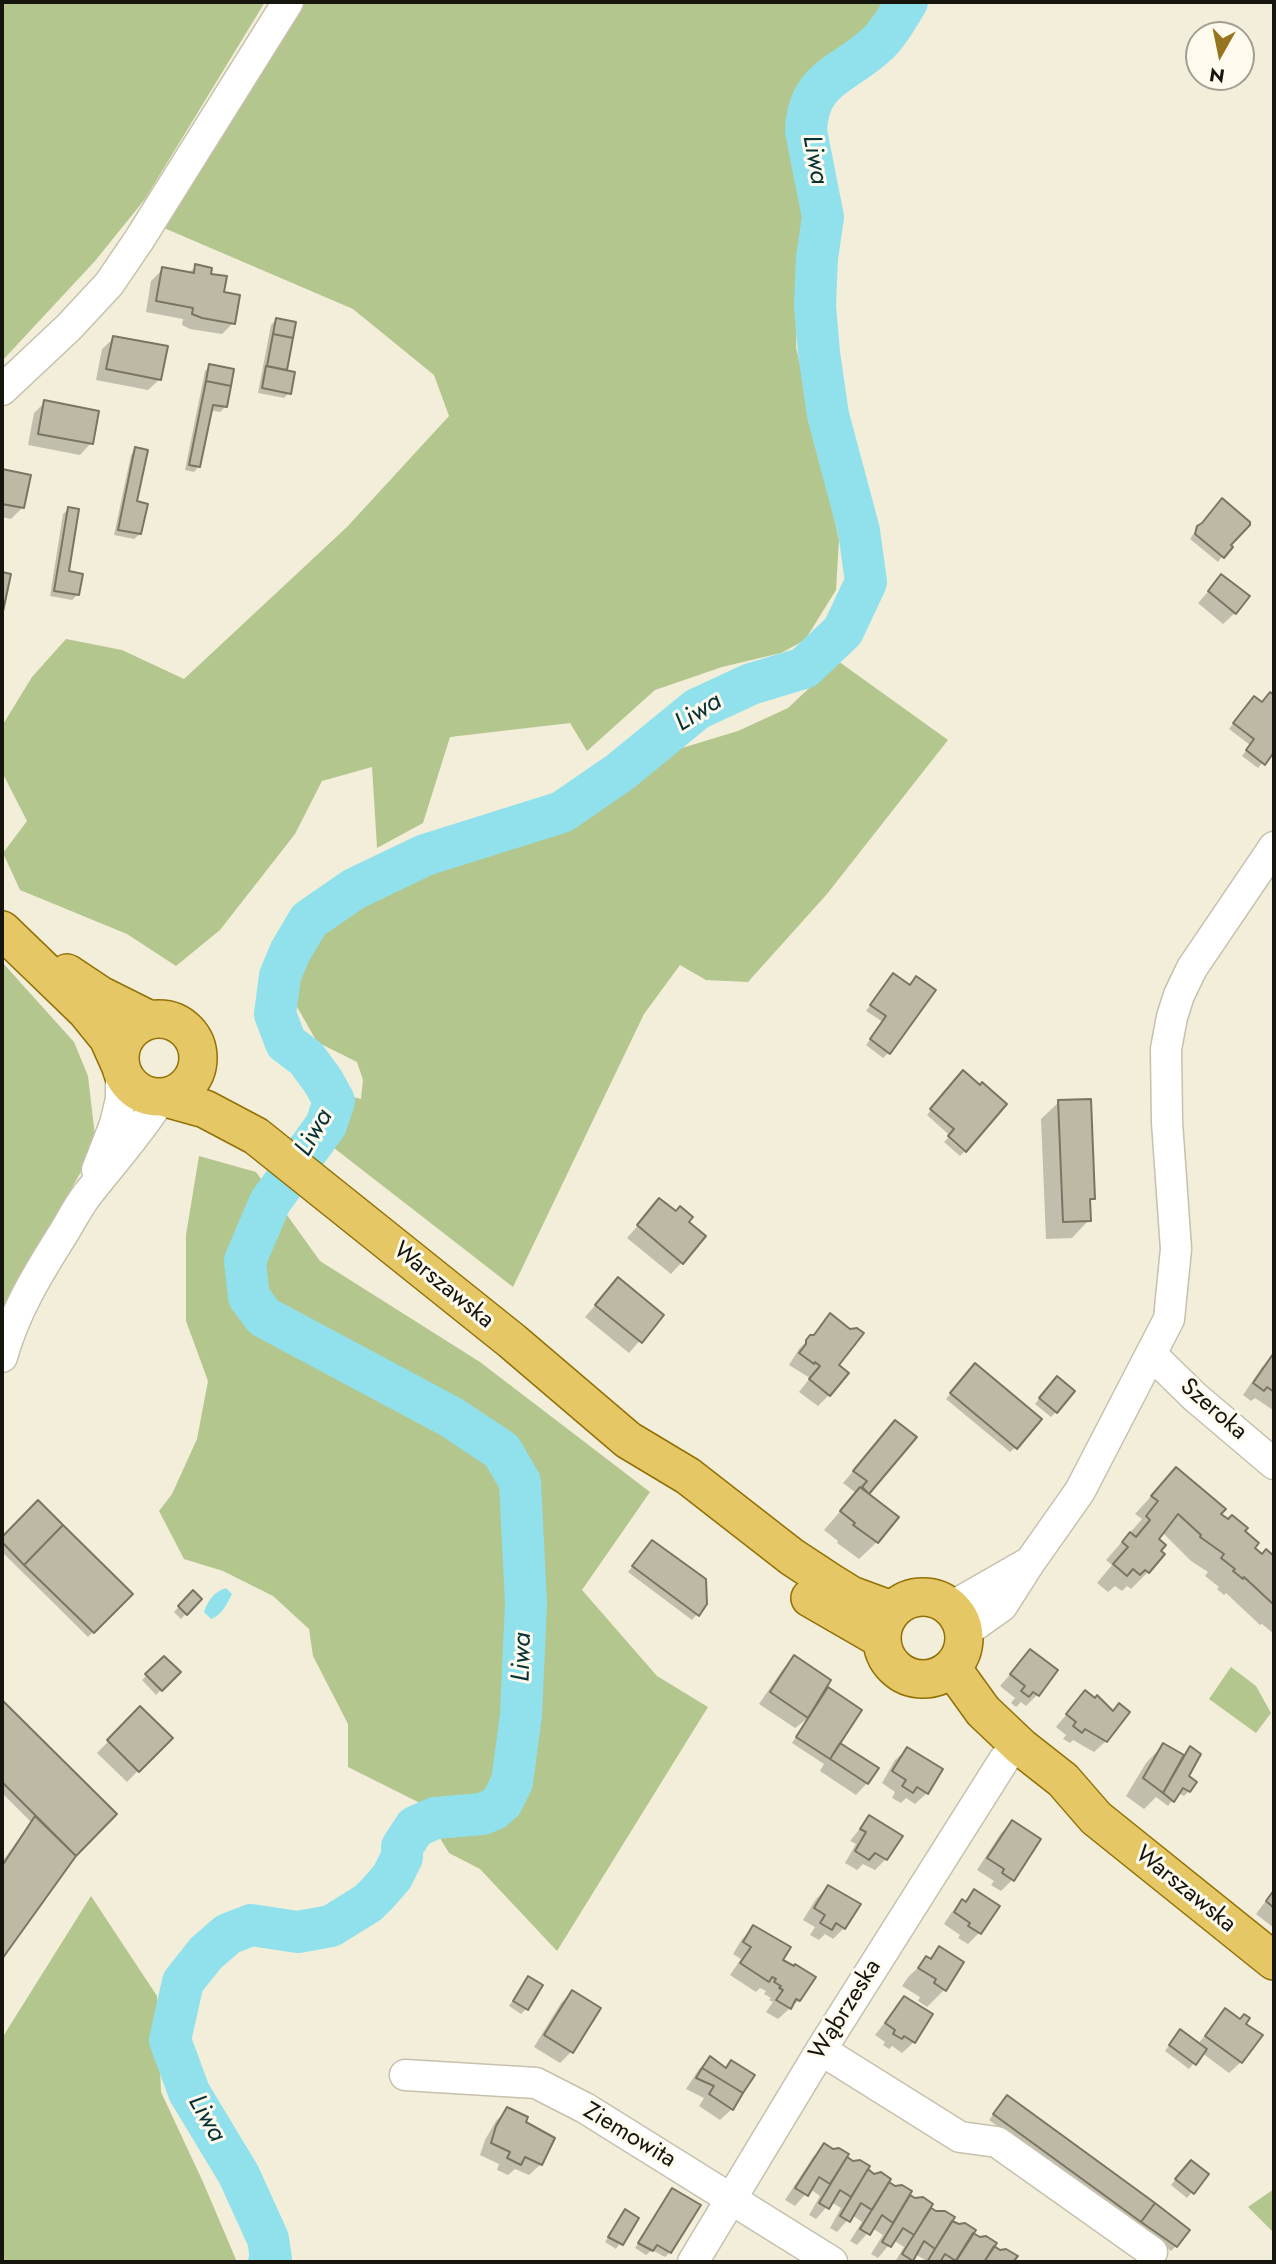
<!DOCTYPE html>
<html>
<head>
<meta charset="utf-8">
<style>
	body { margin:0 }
	#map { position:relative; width:1276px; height:2264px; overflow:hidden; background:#f3eed9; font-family:Jost,sans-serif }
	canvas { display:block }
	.frame { position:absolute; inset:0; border:4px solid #16150d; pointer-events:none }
	.north { position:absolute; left:1185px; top:21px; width:70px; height:70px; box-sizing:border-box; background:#fefbee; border:2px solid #a19f94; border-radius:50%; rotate:189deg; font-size:19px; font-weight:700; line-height:28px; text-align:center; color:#16150d }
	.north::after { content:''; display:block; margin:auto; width:24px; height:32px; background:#97751e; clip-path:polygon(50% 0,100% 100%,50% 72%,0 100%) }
</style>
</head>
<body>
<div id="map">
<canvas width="1276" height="2264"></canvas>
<div class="frame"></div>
<div class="north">N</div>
</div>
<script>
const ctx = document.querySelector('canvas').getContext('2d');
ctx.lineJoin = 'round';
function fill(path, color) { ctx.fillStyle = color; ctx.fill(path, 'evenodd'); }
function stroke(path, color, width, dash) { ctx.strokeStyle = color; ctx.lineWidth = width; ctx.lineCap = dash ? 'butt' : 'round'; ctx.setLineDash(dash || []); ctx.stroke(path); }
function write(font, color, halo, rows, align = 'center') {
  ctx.font = font + ' Jost,sans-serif'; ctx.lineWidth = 6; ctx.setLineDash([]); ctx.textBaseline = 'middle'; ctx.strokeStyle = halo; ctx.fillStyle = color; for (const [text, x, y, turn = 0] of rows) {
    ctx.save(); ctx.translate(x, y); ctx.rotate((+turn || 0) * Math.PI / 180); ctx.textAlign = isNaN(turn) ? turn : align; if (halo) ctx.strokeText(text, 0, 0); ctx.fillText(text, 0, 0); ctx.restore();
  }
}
const green = new Path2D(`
	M2,2H265L145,199L95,261L2,361Z
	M305,2H888L874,21L814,75L795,153L809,207L799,257L796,347L839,540L836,590L805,640L781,653L722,667L655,690L587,751L570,723L450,737L423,823L377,848L372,767L322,781L295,834L220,930L176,966L127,934L20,890L3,853L27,821L3,774L2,726L32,677L66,639L122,650L184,679L347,527L449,416L434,375L353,309L164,228Z
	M838,661L948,740L827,894L748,982L706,980L680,965L644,1014L513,1287L325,1141L343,1108L345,1095L361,1099L363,1080L357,1062L317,1042L292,998L314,931L377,887L520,834L563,827L610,799L682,748L738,731L788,708Z
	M2,962L74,1042L88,1076L96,1145L2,1312Z
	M199,1156L256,1172L320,1261L480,1362L650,1492L582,1590L657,1676L708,1707L557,1951L480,1869L449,1853L418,1802L348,1767V1724L313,1656L309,1629L273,1596L223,1571L184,1559L159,1511L172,1494L197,1439L208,1381L186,1321V1235Z
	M1231,1667L1256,1686L1271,1713L1256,1733L1209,1699Z
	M91,1896L157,1996L161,2092L203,2182L237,2262H2V2038Z
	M1274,2189V2233L1248,2207Z`);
const water = new Path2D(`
	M226,1588L232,1594C227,1604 222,1615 211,1619L204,1612C208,1601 213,1592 226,1588Z`);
const shadow = new Path2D(`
	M196,266L209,275L222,293L233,323L222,334L190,329L182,325L183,319L146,312L151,281L163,269L188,274Z
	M276,320L294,323L284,371L289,393L284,398L258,393L271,325Z
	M114,338L160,379L148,390L96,380L102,349Z
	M210,366L225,407L220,412L210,410L199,466L194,472L185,470L205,371Z
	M45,402L91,443L80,455L28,445L34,413Z
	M136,449L135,503L140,534L134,539L114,535L131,455Z
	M2,471L29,477L23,507L11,519L2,517Z
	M69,509L66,573L77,595L72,600L50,596L63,514Z
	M1198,527L1237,536L1218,562L1190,539Z
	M1222,576L1235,613L1223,624L1198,603Z
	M1270,694L1274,698V749L1258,768L1242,756L1250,745L1229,729L1249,703L1262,704Z
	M916,978L888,1053L883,1058L866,1045L883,1022L866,1011L888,980L909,986Z
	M958,1078L966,1150L927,1115Z
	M1059,1102L1093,1198L1088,1203L1089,1220L1072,1238L1046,1239L1041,1119Z
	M948,1138L964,1152L960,1156L944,1142Z
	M660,1200L687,1222L682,1262L671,1274L627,1238Z
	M618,1279L662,1315L629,1353L585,1317Z
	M831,1316L836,1366L829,1395L818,1406L799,1392L810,1378L789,1365L799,1349Z
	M1273,1356L1274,1409L1273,1410L1255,1398L1251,1401L1243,1395L1262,1367Z
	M970,1371L1016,1447L1010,1452L946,1399Z
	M1052,1383L1056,1412L1051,1417L1035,1404Z
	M895,1422L914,1437L867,1494L877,1542L859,1559L837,1543L838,1541L824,1530L856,1493L843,1483Z
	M1176,1469L1219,1514L1242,1531L1253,1548L1261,1556L1266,1551L1274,1558V1634L1262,1624L1260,1625L1226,1593L1224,1595L1217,1589L1219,1587L1205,1576L1208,1572L1191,1561L1162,1532L1156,1539L1148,1572L1131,1589L1127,1586L1122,1591L1115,1586L1108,1592L1097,1583L1112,1565L1106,1560L1142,1519L1135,1514Z
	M38,1503L130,1594L88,1637L2,1552V1540Z
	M647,1547L697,1614L692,1620L628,1572Z
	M193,1592L200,1599L181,1619L174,1612Z
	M1030,1651L1037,1695L1026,1706L1021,1702L1016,1707L1011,1703L1015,1698L1000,1686Z
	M794,1657L819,1698L828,1689L838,1743L867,1783L856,1795L820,1771L824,1764L792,1743L808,1718L795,1728L759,1704L783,1669Z
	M164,1658L178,1672L156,1695L142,1680Z
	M1085,1692L1106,1741L1094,1752L1073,1740L1070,1743L1063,1739L1066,1735L1056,1727Z
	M2,1702L115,1814L74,1855L2,1956V1862L31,1822L2,1793Z
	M140,1709L170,1738L127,1782L97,1753Z
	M1163,1745L1183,1757L1190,1749L1186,1777L1189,1791L1184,1796L1178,1793L1168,1806L1156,1797L1144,1809L1126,1796L1146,1763Z
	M907,1749L927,1793L915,1804L906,1798L901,1803L892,1798L895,1792L882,1783L895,1760Z
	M869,1817L886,1859L875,1870L863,1864L857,1870L845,1863L856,1844L850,1841Z
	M1012,1822V1880L1001,1891L991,1885L994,1881L977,1870L1001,1833Z
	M828,1887L844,1928L833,1939L825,1934L819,1940L810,1935L815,1927L803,1920L816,1899Z
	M1274,1890V1928L1256,1914Z
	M975,1891L979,1933L968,1944L958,1938L960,1935L944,1924L951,1913Z
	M754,1927L780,1960L799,2000L778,2019L766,2012L773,2002L769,2000L771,1998L764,1994L766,1991L760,1988L756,1992L730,1975L741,1959L733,1954L742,1939Z
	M940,1948L944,1990L927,2007L918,2001L920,1997L902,1986L909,1976Z
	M528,1978L526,2009L521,2014L509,2006Z
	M572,1992V2051L560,2063L534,2047L561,2003Z
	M904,1998L914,2042L902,2053L892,2046L889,2049L883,2045L885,2042L875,2035Z
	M1225,2011L1243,2024L1241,2062L1229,2073L1202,2053L1189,2069L1165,2051L1175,2037L1198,2044Z
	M710,2058L724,2069L731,2063L732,2109L720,2120L699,2106L704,2098L686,2089L699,2069Z
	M1002,2102L1188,2230L1176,2246L1171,2251L989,2120Z
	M507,2110L523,2122L541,2164L529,2175L515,2169L508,2175L497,2170L499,2164L480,2155L485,2140L496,2121Z
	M824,2145L929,2208L1017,2262H924L925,2260L915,2254L909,2262H895L904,2247L893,2240L878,2258L871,2254L883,2235L872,2228L857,2245L850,2241L862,2222L852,2215L837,2232L830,2228L841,2208L831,2202L816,2219L809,2215L820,2196L810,2189L795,2206L785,2200L813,2157Z
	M1186,2167L1207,2174L1187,2198L1171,2185Z
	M672,2190L670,2252L665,2257L652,2250L646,2255L635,2248Z
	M625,2212L636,2218L616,2249L605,2242Z`);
const river = new Path2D(`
	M269,2262L271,2259L268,2239L239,2175L189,2092L170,2040L183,1982L206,1953L228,1934L251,1925L298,1932L331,1926L368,1903L378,1893L392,1877L402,1857V1847L415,1827L435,1818L482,1814L494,1809L502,1802L512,1782L521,1715L526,1603L520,1482L502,1451L451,1417L264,1317L249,1297L245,1261L270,1202L326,1125L334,1101L323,1081L306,1058L286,1043L275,1014L280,976L290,952L309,920L354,889L425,855L562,812L620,772L697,709L751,684L804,668L843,631L866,582L859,531L828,415L819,353L815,305L817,258L823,217L806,131C808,78 842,76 875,46C888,35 898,16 907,2`);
const building = new Path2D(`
	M195,264L212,268L211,274L227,276L224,292L240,295L235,324L202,318L192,314L193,308L156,301L162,267L194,273Z
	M276,318L296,322L293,338L273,334Z
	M273,334L293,338L287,370L267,366Z
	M113,336L168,346L161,380L106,369Z
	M209,364L234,369L231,386L206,381Z
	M266,366L295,372L291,394L262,388Z
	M206,381L231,386L227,407L213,405L200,467L189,465Z
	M44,400L99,411L93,444L38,434Z
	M135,447L148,450L137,501L148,504L141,534L118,530Z
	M2,469L31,475L24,508L2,504Z
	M1222,498L1250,522V525L1231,545L1233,547L1224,558L1195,534L1197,526L1202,523Z
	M68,507L79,509L69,571L83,574L79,595L54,591Z
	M2,572L11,574L2,616Z
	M1221,574L1250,596L1236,614L1208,591Z
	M1270,692L1274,695V752L1265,765L1246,750L1254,739L1233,723L1254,696L1262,702Z
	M893,973L910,985L916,976L936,990L890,1054L870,1039L886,1016L870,1005Z
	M963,1070L980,1085L982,1082L1007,1104L966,1152L948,1136L954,1129L930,1109Z
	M1091,1099L1095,1199H1090L1091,1221L1063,1222L1058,1100Z
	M659,1198L676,1211L680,1206L693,1217L689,1222L706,1236L683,1264L637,1225Z
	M618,1277L664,1315L642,1343L595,1305Z
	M830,1313L850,1329L857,1328L864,1333L839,1365L849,1373L830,1396L809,1379L820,1366L815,1362L814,1364L799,1353L806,1344V1340L810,1335H814Z
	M1273,1354H1274V1392L1267,1387L1264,1391L1253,1383Z
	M975,1363L1042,1419L1017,1449L950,1393Z
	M1057,1376L1075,1391L1057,1413L1039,1398Z
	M895,1420L917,1437L869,1494L862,1487L867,1481L853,1471Z
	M1176,1467L1226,1509L1221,1514L1228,1519L1232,1515L1248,1528L1245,1531L1259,1543L1255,1548L1262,1554L1266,1549L1274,1556V1605L1244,1577L1243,1579L1233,1571L1235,1569L1221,1558L1224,1554L1200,1537L1201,1535L1178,1514L1159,1539L1166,1545L1161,1551L1165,1554L1149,1573L1145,1570L1140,1575L1133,1569L1127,1576L1113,1564L1128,1547L1122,1542L1130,1532L1136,1537L1150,1520L1146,1516L1158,1501L1151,1496Z
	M860,1487L899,1517L878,1543L853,1525L855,1523L840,1511Z
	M38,1500L63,1525L24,1565L2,1542V1537Z
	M63,1525L133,1594L94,1633L24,1565Z
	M652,1540L706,1579L707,1604L699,1616L632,1566Z
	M193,1590L202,1599L187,1615L178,1606Z
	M1030,1649L1058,1670L1039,1696L1033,1692L1029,1697L1021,1691L1025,1686L1010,1674Z
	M794,1655L831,1680L808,1718L770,1692Z
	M164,1656L181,1672L162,1691L145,1674Z
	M828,1687L862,1710L830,1759L796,1737Z
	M1085,1690L1095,1698L1097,1695L1113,1711L1119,1703L1130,1712L1107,1742L1085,1729L1082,1733L1073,1726L1076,1722L1066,1714Z
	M2,1700L117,1814L76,1856L2,1782Z
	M140,1706L173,1738L139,1772L107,1740Z
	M840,1743L879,1768L868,1784L830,1759Z
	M1163,1743L1184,1755L1163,1793L1143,1778Z
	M1190,1746L1201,1754L1189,1776L1197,1782L1190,1792L1183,1788L1174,1802L1163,1793Z
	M907,1747L943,1769L928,1794L917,1787L913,1793L902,1786L906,1780L892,1771Z
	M869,1815L903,1836L887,1860L875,1853L869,1860L855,1851L866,1832L860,1829Z
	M35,1816L76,1856L2,1959V1866Z
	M1012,1820L1041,1839L1014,1881L1002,1873L1004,1869L987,1858Z
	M828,1885L861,1904L845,1929L836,1923L832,1930L820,1923L825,1915L814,1908Z
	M974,1889L1000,1906L981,1934L968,1926L970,1923L954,1912L962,1899L966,1902Z
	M1274,1890V1908L1266,1901Z
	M753,1925L791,1947L783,1960L794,1966L795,1964L816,1977L800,2001L796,1999L791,2009L776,2000L783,1990L779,1988L781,1986L774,1982L776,1979L772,1977L769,1982L740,1963L751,1947L743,1942Z
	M939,1946L964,1962L946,1991L934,1983L936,1979L918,1968L926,1956L931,1959Z
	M528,1976L543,1985L528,2010L513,2001Z
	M572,1990L601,2008L573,2053L544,2035Z
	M904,1996L933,2014L915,2043L904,2036L902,2039L893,2034L895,2030L885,2023Z
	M1225,2008L1240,2019L1244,2014L1250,2018L1246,2024L1263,2035L1242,2063L1205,2036Z
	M1180,2029L1207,2049L1196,2065L1169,2045Z
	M710,2056L726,2068L731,2060L755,2075L743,2093L702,2068Z
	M702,2068L743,2093L733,2110L709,2094L714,2086L696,2078Z
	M1007,2095L1155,2203L1141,2222L993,2114Z
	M507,2107L528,2117L526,2122L555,2138L542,2165L525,2157L521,2165L507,2158L510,2152L491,2143L496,2126Z
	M824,2143L833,2149L839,2148L849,2154L830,2184L819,2177L808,2196L795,2188Z
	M847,2157L853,2161L860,2160L870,2166L851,2197L840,2190L829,2209L819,2203Z
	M1191,2160L1209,2174L1194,2194L1175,2179Z
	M868,2169L874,2174L881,2172L891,2179L872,2210L861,2203L850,2222L840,2216Z
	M889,2182L895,2186L902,2185L912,2191L893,2223L882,2215L870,2235L860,2229Z
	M672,2188L701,2205L671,2253L657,2245L653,2251L638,2243Z
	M910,2195L915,2198L923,2197L933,2204L914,2235L903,2228L891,2247L882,2242Z
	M1155,2203L1190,2230L1177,2247L1141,2222Z
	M931,2208L936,2211H945L955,2217L935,2249L924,2241L913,2261L902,2254Z
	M625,2209L639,2218L623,2245L608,2237Z
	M952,2221L959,2224L965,2223L976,2230L956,2261L945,2254L940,2262H927Z
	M973,2233L980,2237L986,2236L997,2243L984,2262H955Z
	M994,2246L1000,2250L1006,2249L1018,2256L1013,2262H984Z`);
const minor = new Path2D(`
	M2,390L69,327L109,284L139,240L288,2
	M97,1170L115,1124L121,1099V1067
	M1152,1355L1195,1397L1274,1464
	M2,1357C14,1313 37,1275 61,1237C70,1223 77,1208 87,1195C112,1163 140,1132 162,1097
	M951,1607L1026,1564
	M964,1633L1002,1606L1030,1562L1080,1491L1169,1319L1176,1249L1167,1122L1166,1049L1172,1017L1179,995L1192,968L1274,847
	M821,2050L960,2137L997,2142L1152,2252
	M405,2075L536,2083L585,2108L832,2262
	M693,2262L821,2050L1004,1760`);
const major = new Path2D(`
	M2,930L86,1011L108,1038L121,1067
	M67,973L100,995L150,1020
	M120 1058a39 39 0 1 1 78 0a39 39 0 1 1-78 0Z
	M162,1097L205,1109L256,1136L512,1341L628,1440L688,1476L792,1557L830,1582L851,1595L892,1610
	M882 1638a41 41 0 1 1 82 0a41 41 0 1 1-82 0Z
	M810,1598L881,1639
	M952,1668L983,1711L1021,1747L1063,1780L1096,1818L1274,1961`);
const streetNames = [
	["Warszawska",443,1286,39],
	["Szeroka",1213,1410,41],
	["Warszawska",1185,1890,39],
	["Wąbrzeska",846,2010,-58],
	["Ziemowita",629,2136,31]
];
const waterNames = [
	["Liwa",814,160,80],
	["Liwa",699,713,-32],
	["Liwa",315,1133,-60],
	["Liwa",523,1657,-88],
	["Liwa",206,2119,60]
];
fill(green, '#b3c68d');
fill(water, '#91e1ec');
fill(shadow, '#0003');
stroke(river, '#91e1ec', 42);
fill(building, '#beb9a5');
stroke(building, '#7a7562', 2);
stroke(minor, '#c6c0ac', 33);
stroke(major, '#927005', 40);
stroke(minor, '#fff', 30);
stroke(major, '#e6c766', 37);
write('24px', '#16150d', '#fefbee', streetNames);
write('italic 26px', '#083136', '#fefbee', waterNames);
</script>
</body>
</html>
